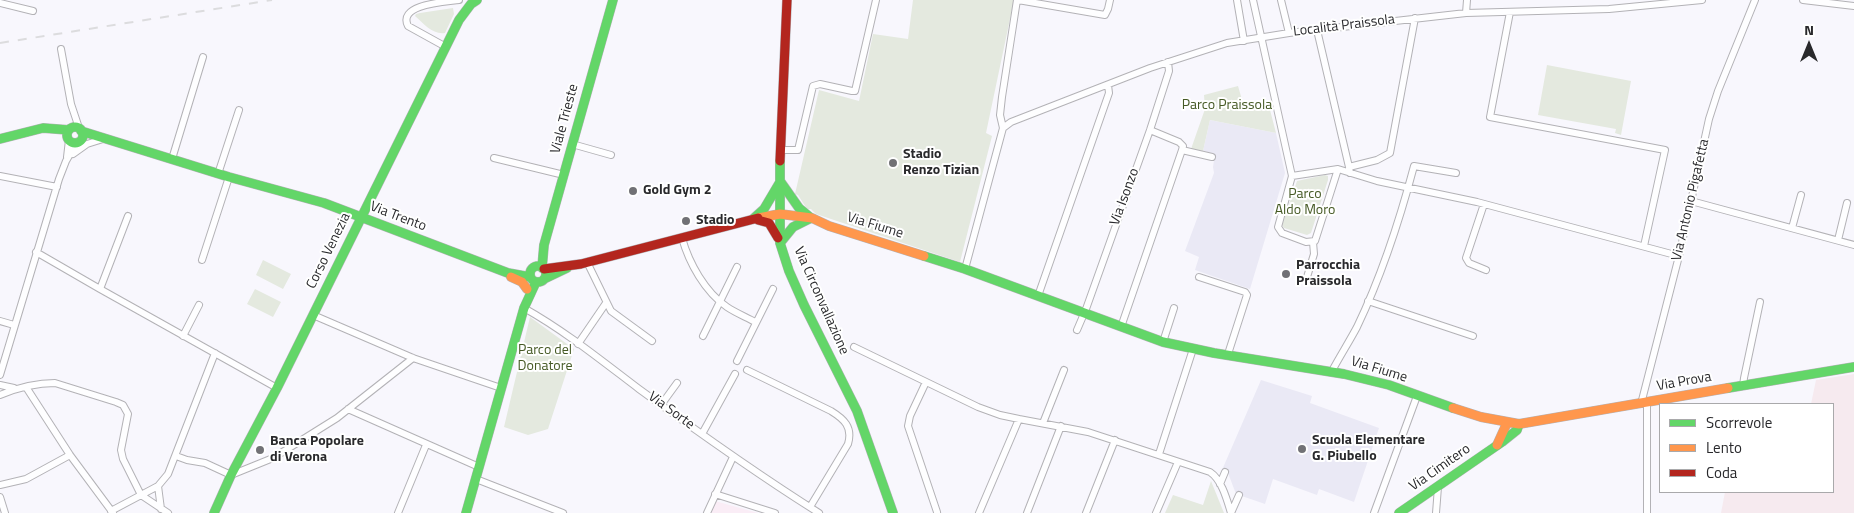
<!DOCTYPE html>
<html>
<head>
<meta charset="utf-8">
<style>
	body { margin:0 }
	#map { position:relative; width:1854px; height:513px; overflow:hidden; background:#f8f7fd; font-family:"Titillium Web",sans-serif }
	canvas { display:block }
	.legend { position:absolute; left:1659px; top:403px; width:175px; height:90px; box-sizing:border-box; background:#fff; border:1px solid #a9a9ab; margin:0; padding:6px 9px; list-style:none; font-size:15px; color:#29292c }
	.legend li { display:flex; align-items:center; gap:10px; height:25px }
	.legend b { width:25px; border:1px solid #a9a9ab }
	.north { position:absolute; left:1784px; top:20px; width:50px; height:50px; -webkit-text-stroke:4px #fff; paint-order:stroke; rotate:0deg; font-size:14px; font-weight:700; line-height:20px; text-align:center; color:#29292c }
	.north::after { content:''; display:block; margin:auto; width:18px; height:22px; background:#29292c; clip-path:polygon(50% 0,100% 100%,50% 72%,0 100%) }
</style>
</head>
<body>
<div id="map">
<canvas width="1854" height="513"></canvas>
<ul class="legend">
<li><b style="height:6px;background:#63d668"></b>Scorrevole</li>
<li><b style="height:6px;background:#ff974d"></b>Lento</li>
<li><b style="height:6px;background:#b3261e"></b>Coda</li>
</ul>
<div class="north">N</div>
</div>
<script>
const ctx = document.querySelector('canvas').getContext('2d');
ctx.lineJoin = 'round';
function fill(path, color) { ctx.fillStyle = color; ctx.fill(path, 'evenodd'); }
function stroke(path, color, width, dash) { ctx.strokeStyle = color; ctx.lineWidth = width; ctx.lineCap = dash ? 'butt' : 'round'; ctx.setLineDash(dash || []); ctx.stroke(path); }
function write(font, color, halo, rows, align = 'center') {
  ctx.font = font + ' "Titillium Web",sans-serif'; ctx.lineWidth = 4; ctx.setLineDash([]); ctx.textBaseline = 'middle'; ctx.strokeStyle = halo; ctx.fillStyle = color; for (const [text, x, y, turn = 0] of rows) {
    ctx.save(); ctx.translate(x, y); ctx.rotate((+turn || 0) * Math.PI / 180); ctx.textAlign = isNaN(turn) ? turn : align; if (halo) ctx.strokeText(text, 0, 0); ctx.fillText(text, 0, 0); ctx.restore();
  }
}
const commercial = new Path2D(`
	M715,501L758,513H711Z`);
const industrial = new Path2D(`
	M1854,374V513H1721L1725,492H1833V404H1811L1816,380Z`);
const built = new Path2D(`
	M1210,120L1276,133L1285,173L1250,289L1195,270L1199,257L1185,251L1214,173L1213,167L1215,154L1203,151Z
	M1261,380L1312,396L1310,403L1379,428L1354,502L1319,489L1317,495L1273,479L1265,504L1236,494L1228,473L1222,470Z`);
const green = new Path2D(`
	M913,0H1014L986,133L992,136L960,262L816,214L811,209H807L798,195L795,194L819,90L859,101L873,34L908,39Z
	M453,8L454,14L445,33C433,35 424,24 415,16L416,14L420,13Z
	M1547,65L1631,81L1621,135L1615,133L1616,129L1538,115Z
	M1238,86L1245,110L1269,106L1276,133L1210,120L1203,151L1191,149L1205,109L1204,95Z
	M1325,175L1328,176V180L1311,233L1307,235L1284,228L1282,225L1297,181Z
	M263,260L291,274L283,289L256,275Z
	M255,289L281,302L273,317L247,304Z
	M530,317L574,349L548,429L528,435L504,427Z
	M1211,481L1224,513H1165L1173,495L1203,505Z`);
const street = new Path2D(`
	M1018,0L1105,15L1108,9L1110,0
	M1237,0L1244,41
	M1253,0L1292,176L1278,227L1282,233L1306,242L1315,241L1338,169
	M1281,0L1289,33
	M1803,0L1854,6
	M0,3L33,11
	M1510,12L1490,117L1665,150L1644,246
	M1466,13L1467,0
	M1317,30L1349,167
	M446,47L408,26C397,4 446,2 459,0
	M61,49L71,104L79,128
	M1003,128L1011,122L1150,68L1227,43L1289,33L1466,13L1609,9L1702,0
	M572,144L611,155
	M780,150H798L813,86L820,84L852,91H855L876,0
	M1182,150L1212,157
	M73,154L87,144L103,139
	M67,157L69,140
	M494,158L564,175
	M172,159L203,57
	M1350,173L1349,167L1377,160L1390,153L1415,18
	M218,174L239,110
	M0,176L57,187
	M1292,176L1338,169L1377,181L1477,202L1679,256
	M1691,201L1854,245
	M1484,204L1466,258L1469,263L1486,270
	M1792,228L1801,195
	M682,238C689,263 705,292 727,307C736,313 746,317 755,322
	M1838,240L1847,203
	M36,252L100,289L277,388
	M202,260L229,177
	M587,262L611,311L652,341
	M965,269L1003,128L1000,115L1002,97L1017,0
	M1199,277L1245,292L1247,295L1228,354
	M1307,277L1314,254L1313,242
	M100,289L128,216
	M1038,296L1109,93L1108,85
	M1368,301L1473,336
	M524,308C565,331 602,361 639,389C698,432 757,474 819,513
	M313,315L413,358L501,388
	M0,321L14,325
	M1121,327L1182,150L1183,146L1179,142L1150,130
	M1077,330L1086,309L1150,130L1169,71L1168,62
	M183,336L199,305
	M703,336L737,267
	M1163,342L1174,308
	M578,344L606,303
	M854,347L978,407L1000,415L1019,419L979,513
	M737,361L773,289
	M747,370L831,411C844,419 853,427 848,444L810,507
	M1332,371C1340,356 1349,342 1357,327C1381,277 1400,219 1414,166L1456,173
	M0,375L59,179L66,161L77,142
	M926,382L910,416L908,426L937,512
	M0,385L14,388
	M1743,386L1744,378L1760,302
	M26,387L70,455L113,513
	M0,395C17,388 36,383 55,383L116,402L123,405L128,414L121,450L123,459L141,495L168,513
	M1641,404L1679,256L1709,119L1718,91L1755,0
	M661,405L677,383
	M348,409L479,467
	M1019,419L1088,432L1210,472C1222,480 1227,500 1231,513
	M1043,423L1064,370
	M702,434L735,374
	M1159,454L1193,349
	M176,456L187,460L205,463L231,475L273,458L337,418L413,358
	M476,479L563,513
	M1220,484L1225,472
	M0,485L26,479L70,455
	M158,486L161,509
	M715,494L775,513
	M0,497L5,513
	M111,511L158,486L168,474L215,353
	M398,513L426,445
	M707,513L733,457
	M1027,513L1061,426
	M1086,513L1115,440
	M1156,513L1178,462
	M1231,513L1239,495
	M1374,513L1417,396
	M1436,513L1438,487
	M1647,513V403`);
const fast = new Path2D(`
	M67 135a8 8 0 1 1 16 0a8 8 0 1 1-16 0Z
	M81,131L229,177L324,203L508,273L530,277
	M0,139L43,128L69,130
	M780,161V243L789,271L804,305L857,411L893,513
	M780,181L799,208L811,218
	M754,218L764,209L780,182
	M780,243L793,227L811,218
	M924,256L965,269L1163,342L1214,353L1344,374L1389,385L1453,408
	M530 274a8 8 0 1 1 16 0a8 8 0 1 1-16 0Z
	M542,268L544,245L613,0
	M544,279L567,268
	M1728,388L1854,367
	M214,513L231,475L277,388L459,20L471,4L477,0
	M466,513L524,308L536,282
	M1399,513L1502,442L1517,430L1519,424`);
const slow = new Path2D(`
	M758,218L780,214L812,218L829,226L924,256
	M511,277L522,282L527,289
	M1453,408L1481,417L1519,424L1728,388
	M1497,445L1507,423`);
const jam = new Path2D(`
	M780,161L787,0
	M758,220L769,223L778,238
	M544,269L581,264L758,218`);
const rail = new Path2D(`
	M0,43L272,0`);
const markers = [
	[893,163,5,"#717175"],
	[633,191,5,"#717175"],
	[686,221,5,"#717175"],
	[1286,274,5,"#717175"],
	[1302,449,5,"#717175"],
	[260,450,5,"#717175"]
];
const streetNames = [
	["Località Praissola",1344,26,-7],
	["Viale Trieste",565,119,-75],
	["Via Isonzo",1125,197,-70],
	["Via Antonio Pigafetta",1691,200,-77],
	["Via Trento",398,217,21],
	["Via Fiume",875,226,17],
	["Corso Venezia",329,251,-64],
	["Via Circonvallazione",821,301,66],
	["Via Fiume",1379,370,17],
	["Via Prova",1684,382,-10],
	["Via Sorte",671,411,36],
	["Via Cimitero",1440,468,-35]
];
const parkNames = [
	["Parco Praissola",1227,106],
	["Parco",1305,195],
	["Aldo Moro",1305,211],
	["Parco del",545,351],
	["Donatore",545,367]
];
const poiNames = [
	["Stadio",903,155],
	["Renzo Tizian",903,171],
	["Gold Gym 2",643,191],
	["Stadio",696,221],
	["Parrocchia",1296,266],
	["Praissola",1296,282],
	["Scuola Elementare",1312,441],
	["G. Piubello",1312,457],
	["Banca Popolare",270,442],
	["di Verona",270,458]
];
fill(commercial, '#faedf6');
fill(industrial, '#f6eaef');
fill(built, '#eae9f5');
fill(green, '#e4e9df');
stroke(street, '#b3b2b6', 8);
stroke(fast, '#b3b2b6', 10);
stroke(slow, '#b3b2b6', 10);
stroke(jam, '#b3b2b6', 10);
stroke(street, '#fefeff', 6);
stroke(fast, '#63d668', 9);
stroke(slow, '#ff974d', 9);
stroke(jam, '#b3261e', 9);
stroke(rail, '#dcdcde', 2, [9, 9]);
for (const [x, y, r, color] of markers) { const dot = new Path2D(); dot.arc(x, y, r, 0, 2 * Math.PI); ctx.fillStyle = color; ctx.fill(dot); stroke(dot, '#fff', 2); }
write('14px', '#29292c', '#fff', streetNames);
write('14px', '#455924', '#fff', parkNames);
write('bold 14px', '#29292c', '#fff', poiNames, 'left');
</script>
</body>
</html>
